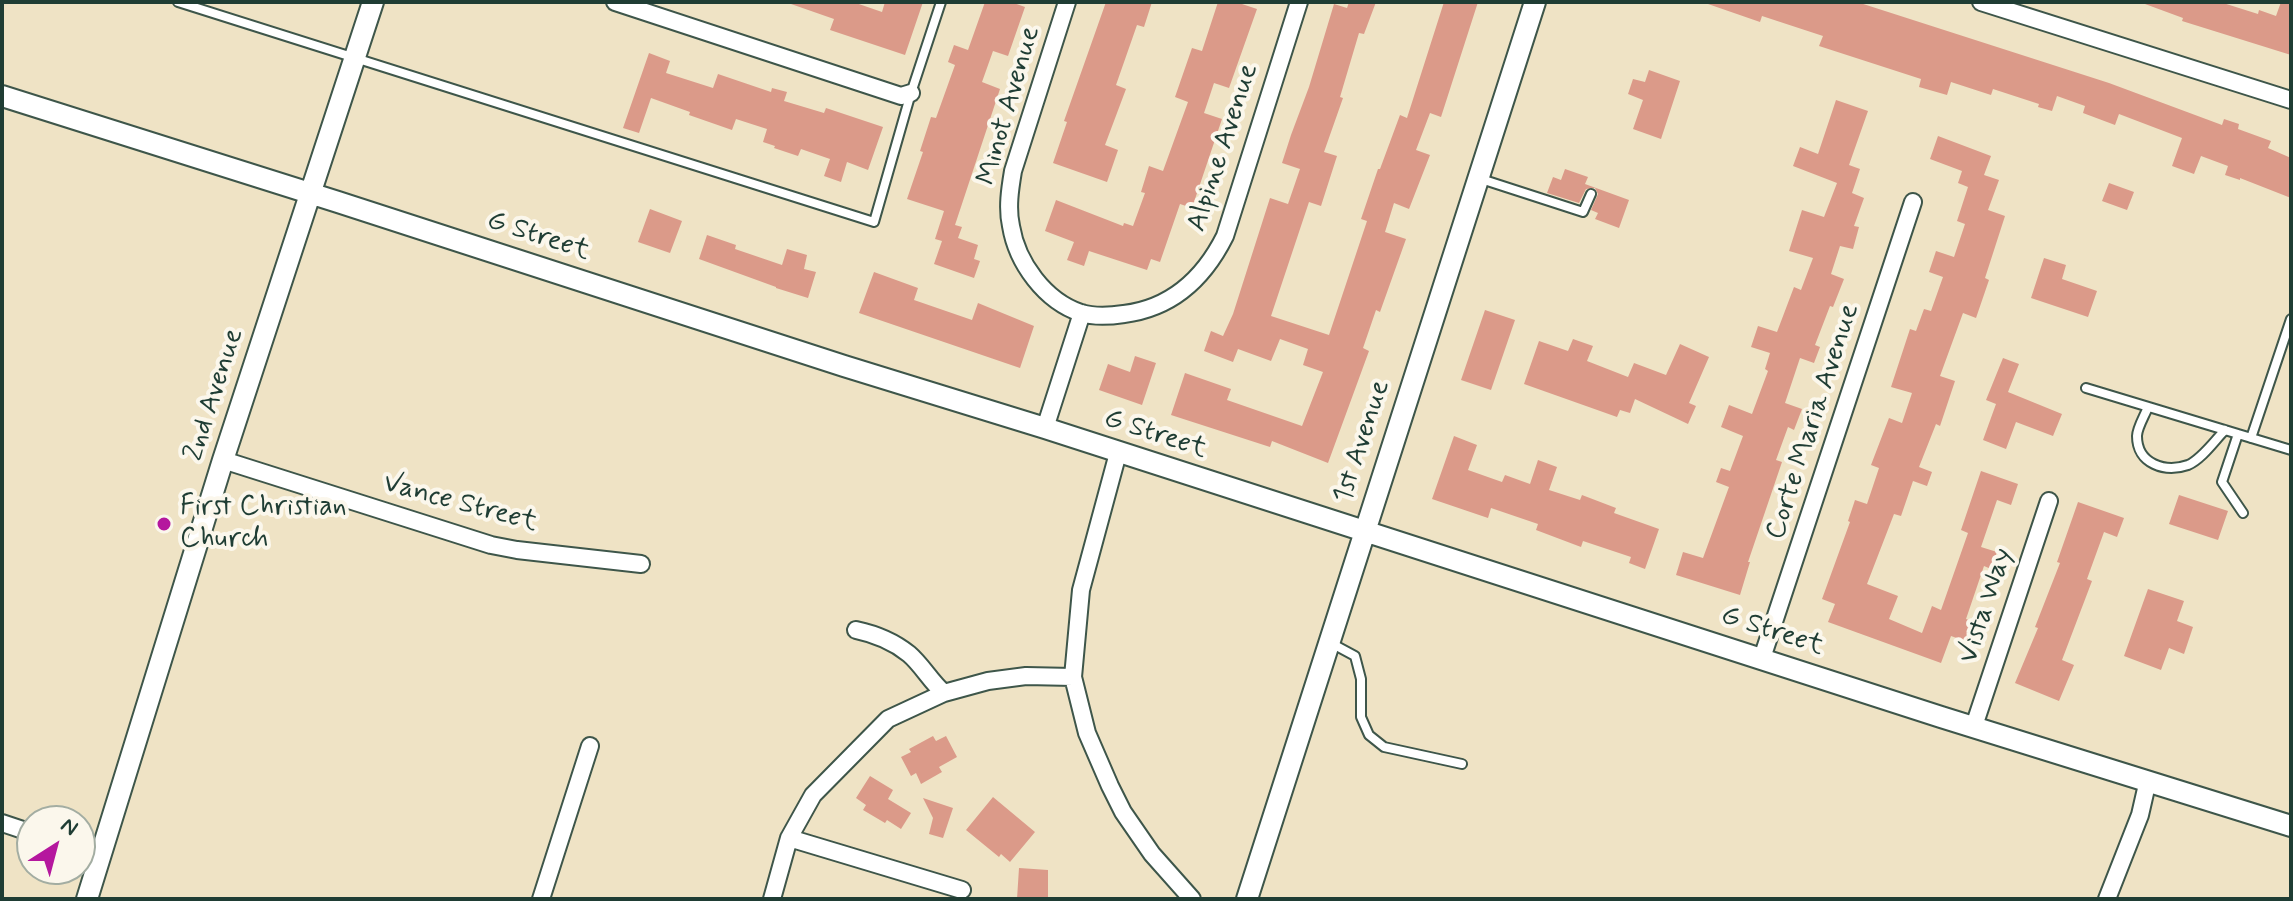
<!DOCTYPE html>
<html>
<head>
<meta charset="utf-8">
<style>
	body { margin:0 }
	#map { position:relative; width:2293px; height:901px; overflow:hidden; background:#efe3c5; font-family:Mynerve,sans-serif }
	canvas { display:block }
	.frame { position:absolute; inset:0; border:4px solid #1f3d34; pointer-events:none }
	.north { position:absolute; left:16px; top:805px; width:80px; height:80px; box-sizing:border-box; background:#fbf7ec; border:2px solid #a3ada2; border-radius:50%; rotate:36deg; font-size:22px; font-weight:700; line-height:32px; text-align:center; color:#1f3d34 }
	.north::after { content:''; display:block; margin:auto; width:28px; height:36px; background:#b5179e; clip-path:polygon(50% 0,100% 100%,50% 72%,0 100%) }
</style>
</head>
<body>
<div id="map">
<canvas width="2293" height="901"></canvas>
<div class="frame"></div>
<div class="north">N</div>
</div>
<script>
const ctx = document.querySelector('canvas').getContext('2d');
ctx.lineJoin = 'round';
function fill(path, color) { ctx.fillStyle = color; ctx.fill(path, 'evenodd'); }
function stroke(path, color, width, dash) { ctx.strokeStyle = color; ctx.lineWidth = width; ctx.lineCap = dash ? 'butt' : 'round'; ctx.setLineDash(dash || []); ctx.stroke(path); }
function write(font, color, halo, rows, align = 'center') {
  ctx.font = font + ' Mynerve,sans-serif'; ctx.lineWidth = 8; ctx.setLineDash([]); ctx.textBaseline = 'middle'; ctx.strokeStyle = halo; ctx.fillStyle = color; for (const [text, x, y, turn = 0] of rows) {
    ctx.save(); ctx.translate(x, y); ctx.rotate((+turn || 0) * Math.PI / 180); ctx.textAlign = isNaN(turn) ? turn : align; if (halo) ctx.strokeText(text, 0, 0); ctx.fillText(text, 0, 0); ctx.restore();
  }
}
const building = new Path2D(`
	M791,2H853L882,12L885,2H923L905,55L830,30L834,19L791,4Z
	M985,2H1011L1025,7L1008,56L993,51L982,82L1000,89L955,225L962,227L958,238L978,245L974,259L980,261L974,278L934,264L942,241L935,239L944,211L907,199L923,152L920,151L931,117L936,118L955,65L948,62L954,45L968,50Z
	M1106,2H1152L1144,27L1137,25L1116,85L1126,89L1105,145L1118,150L1107,182L1053,163L1067,122L1064,121Z
	M1218,2H1236L1257,9L1229,88L1214,83L1204,113L1222,119L1192,208L1180,204L1160,262L1151,259L1147,270L1089,251L1084,266L1067,260L1074,242L1045,231L1056,200L1123,226L1124,223L1133,226L1145,193L1141,192L1149,166L1163,171L1188,102L1175,97L1192,48L1202,51Z
	M1349,2H1376L1364,34L1359,33L1340,97L1343,98L1324,152L1337,156L1321,206L1309,202L1271,316L1329,335L1367,221L1361,219L1378,169H1380L1400,115L1407,118L1444,2H1478L1441,117L1430,113L1416,150L1430,155L1409,209L1394,203L1385,232L1406,239L1380,312L1376,310L1363,348L1369,351L1328,463L1272,441L1270,447L1171,415L1185,373L1231,389L1227,400L1302,426L1323,372L1303,365L1308,349L1280,339L1271,361L1238,349L1233,362L1204,351L1211,331L1223,336L1233,314L1270,198L1288,204L1300,169L1282,163L1291,135L1309,87L1334,4L1347,8Z
	M1708,2H1857L2109,83L2222,125L2224,119L2239,124L2238,129L2271,141L2268,148L2291,158V198L2240,178V180L2225,175L2228,166L2201,156L2194,174L2172,166L2182,138L2119,114L2115,125L2083,113L2085,106L2057,96L2052,111L2038,107L2039,104L1993,89L1991,95L1951,82L1947,95L1919,87L1921,79L1819,46L1823,36L1762,16L1760,22L1708,4Z
	M2145,2H2220L2258,14L2259,10L2276,16L2281,2H2291V55L2182,21L2183,18L2145,4Z
	M649,53L670,61L666,73L713,88L718,74L771,92L772,88L787,92L784,101L824,113L826,108L883,127L868,170L847,162L841,182L824,176L830,159L801,149L798,156L774,148L775,146L763,142L767,129L736,119L732,130L689,115L690,112L651,98L639,133L623,128Z
	M1649,70L1680,81L1661,139L1633,129L1643,100L1628,94L1633,79L1645,82Z
	M1836,100L1868,111L1849,165L1860,169L1852,193L1864,198L1854,226L1859,227L1853,249L1840,246L1831,274L1844,279L1833,307L1830,306L1815,345L1820,347L1814,363L1800,358L1785,403L1802,409L1794,430L1788,427L1776,460L1782,462L1748,562H1750L1740,595L1676,575L1683,552L1703,558L1729,487L1716,482L1721,468L1730,471L1743,436L1721,427L1729,405L1752,414L1768,371L1765,369L1770,353L1751,347L1758,326L1777,332L1794,287L1801,290L1813,258L1789,251L1802,210L1824,217L1837,183L1793,166L1800,147L1818,154Z
	M1938,136L1991,156L1984,175L1999,180L1988,210L2005,216L1985,278L1989,280L1976,318L1963,313L1940,376L1955,381L1940,426L1936,424L1919,467L1932,472L1927,486L1913,481L1901,516L1894,514L1867,584L1898,596L1889,619L1922,633L1932,606L1941,610L1968,533L1961,530L1981,471L2018,484L2011,505L1997,500L1981,547L1997,552L1991,569L1984,566L1966,619L1975,622L1968,642L1951,636L1941,663L1828,622L1835,604L1822,599L1850,522L1848,521L1855,500L1867,504L1879,468L1871,465L1889,418L1902,423L1912,393L1891,387L1910,329L1916,331L1924,309L1931,311L1943,277L1929,272L1936,251L1954,257L1965,224L1957,221L1968,187L1958,183L1962,171L1930,159Z
	M1565,169L1588,177L1585,184L1629,200L1619,228L1595,219L1598,213L1591,210L1598,194L1595,188L1586,189L1579,203L1547,193L1553,177L1561,180Z
	M2109,183L2134,192L2127,210L2102,201Z
	M650,209L682,221L670,253L638,242Z
	M707,235L736,245L735,249L782,265L787,249L807,255L804,269L816,272L808,298L776,288V287L699,259Z
	M2044,258L2066,265L2062,279L2097,291L2088,317L2031,298Z
	M874,272L918,288L914,300L972,320L978,303L1034,326L1020,368L859,313Z
	M1485,310L1515,320L1491,390L1461,380Z
	M1573,339L1593,346L1587,361L1628,377L1634,363L1666,375L1680,344L1709,357L1689,403L1696,406L1688,424L1635,399L1630,413L1620,410L1617,417L1524,384L1539,341L1568,351Z
	M1135,356L1156,363L1142,405L1099,390L1108,364L1130,372Z
	M2003,358L2019,364L2008,392L2062,414L2053,436L2016,422L2006,449L1983,440L1996,404L1986,400Z
	M1454,436L1477,445L1468,470L1502,482L1505,475L1530,484L1538,460L1557,467L1549,490L1580,500L1582,495L1616,508L1614,513L1659,529L1645,569L1629,563L1631,557L1583,541L1581,547L1536,530L1538,524L1491,508L1488,518L1432,499Z
	M2179,495L2228,511L2218,540L2169,524Z
	M2078,502L2124,518L2117,537L2104,532L2087,579L2092,581L2062,660L2074,665L2059,701L2015,683L2038,628L2035,627L2060,563L2057,562Z
	M2148,589L2184,601L2177,621L2193,627L2184,654L2169,648L2161,670L2124,656Z
	M933,736L936,741L946,736L957,757L939,767L942,772L921,784L916,773L911,776L901,757L911,752L909,749Z
	M870,776L893,790L888,799L911,813L901,829L887,820L885,823L863,810L866,805L856,798Z
	M993,797L1035,832L1010,862L1001,854L999,857L966,830Z
	M923,798L953,808L943,838L929,834L933,818Z
	M1019,868L1048,870V899H1017Z`);
const service = new Path2D(`
	M178,2L874,222L911,93L941,2
	M1478,178L1583,212L1591,194
	M2086,388L2291,450
	M2148,407C2145,415 2137,428 2137,436C2137,464 2165,473 2188,465C2202,459 2215,440 2225,430
	M2238,434L2222,482L2243,513
	M2251,438L2291,319
	M1329,642L1355,656L1361,679V717L1369,735L1384,747L1462,764`);
const minor = new Path2D(`
	M615,2L901,96L911,93
	M1067,2L1013,171C1010,189 1007,208 1011,226C1017,263 1045,301 1081,313C1094,317 1111,316 1124,314C1172,308 1204,278 1225,236L1299,2
	M1981,2L2291,100
	M1045,428L1082,313
	M1118,453L1081,590L1073,677L1087,733L1110,786L1123,812L1152,854L1192,899
	M223,460L491,545L517,550L641,564
	M856,630C875,634 893,641 909,654C922,665 931,682 944,693
	M1762,658L1913,202
	M1974,726L2049,501
	M2,823L32,833
	M789,838L962,890
	M80,848L102,854
	M541,899L590,746
	M772,899L789,838L813,795L888,719L944,693L988,681L1026,676L1073,677
	M2107,899L2140,815L2148,780`);
const tertiary = new Path2D(`
	M2,96L338,202L844,366L1045,428L1941,717L2291,826
	M87,899L223,460L373,2
	M1247,899L1535,2`);
const markers = [
	[164,524,8,"#b5179e"]
];
const streetNames = [
	["Minot Avenue",1010,106,-74],
	["Alpine Avenue",1224,148,-72],
	["G Street",538,237,18],
	["2nd Avenue",215,395,-72],
	["Corte Maria Avenue",1814,422,-72],
	["G Street",1155,435,18],
	["1st Avenue",1363,442,-72],
	["Vance Street",460,504,15],
	["Vista Way",1987,606,-72],
	["G Street",1772,632,18]
];
const poiNames = [
	["First Christian",180,508],
	["Church",180,540]
];
fill(building, '#db9a89');
stroke(service, '#3e564a', 12);
stroke(minor, '#3e564a', 20);
stroke(tertiary, '#3e564a', 24);
stroke(service, '#fff', 8);
stroke(minor, '#fff', 16);
stroke(tertiary, '#fff', 20);
for (const [x, y, r, color] of markers) { const dot = new Path2D(); dot.arc(x, y, r, 0, 2 * Math.PI); ctx.fillStyle = color; ctx.fill(dot); stroke(dot, '#fbf7ec', 3); }
write('28px', '#1f3d34', '#fbf7ec', streetNames);
write('28px', '#1f3d34', '#fbf7ec', poiNames, 'left');
</script>
</body>
</html>
